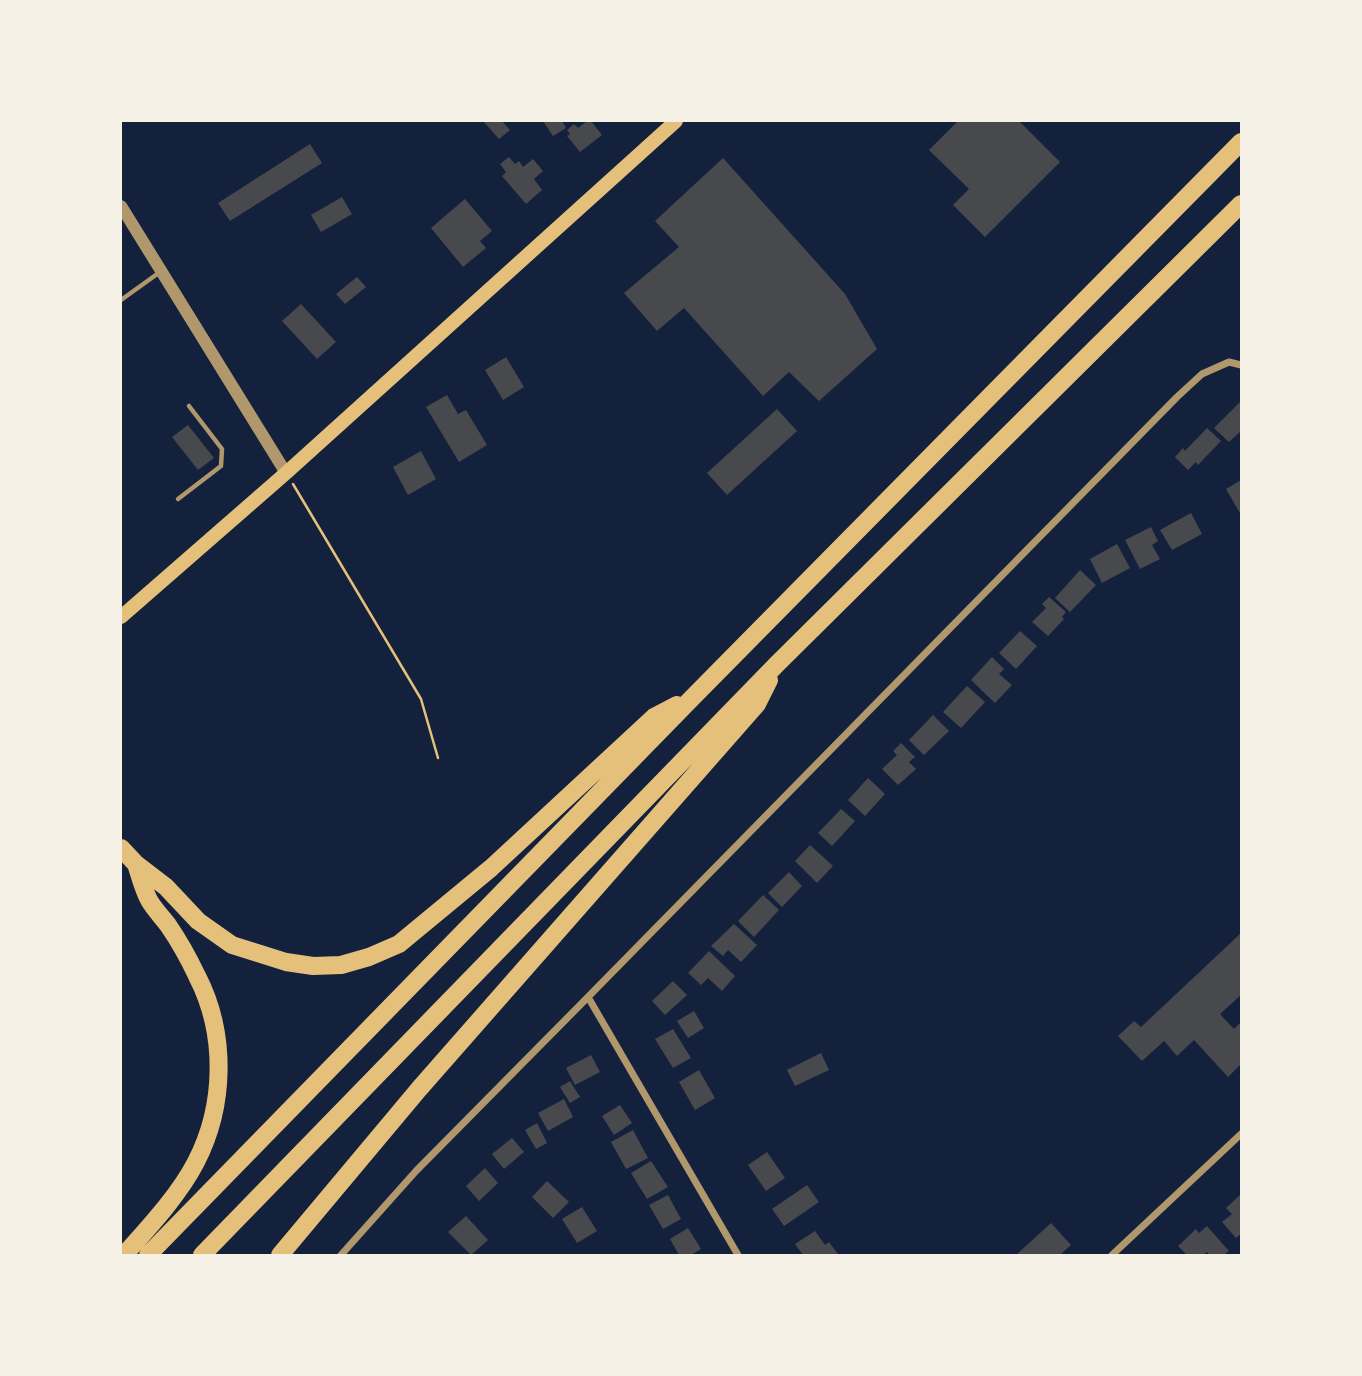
<!DOCTYPE html>
<html>
<head>
<meta charset="utf-8">
<style>
	body { margin:0 }
	#map { position:relative; width:1362px; height:1376px; overflow:hidden; background:#14213d; font-family:"Source Serif 4",serif }
	canvas { display:block }
	.frame { position:absolute; inset:0; border:122px solid #f6f1e7; pointer-events:none }
</style>
</head>
<body>
<div id="map">
<canvas width="1362" height="1376"></canvas>
<div class="frame"></div>
</div>
<script>
const ctx = document.querySelector('canvas').getContext('2d');
ctx.lineJoin = 'round';
function fill(path, color) { ctx.fillStyle = color; ctx.fill(path, 'evenodd'); }
function stroke(path, color, width, dash) { ctx.strokeStyle = color; ctx.lineWidth = width; ctx.lineCap = dash ? 'butt' : 'round'; ctx.setLineDash(dash || []); ctx.stroke(path); }
const building = new Path2D(`
	M483,121H502L510,130L499,139Z
	M543,121H562L566,128L553,136Z
	M587,121H591L602,135L580,152L567,136L570,134L567,130L574,124L578,128Z
	M958,121H1019L1060,162L985,237L953,205L969,189L929,150Z
	M310,144L322,163L230,221L218,203Z
	M509,157L515,164L519,161L523,167L533,159L543,171L534,179L542,190L526,204L502,176L506,172L500,164Z
	M723,158L845,294L877,349L819,401L789,372L763,396L684,308L657,331L624,293L679,247L655,221Z
	M342,197L352,214L321,232L311,215Z
	M465,199L492,231L480,241L486,248L463,267L431,228Z
	M357,277L366,287L345,304L336,294Z
	M301,304L336,342L317,359L282,321Z
	M506,357L524,387L503,400L485,370Z
	M447,395L458,414L466,410L487,445L459,462L426,407Z
	M1241,401V431L1229,442L1214,428Z
	M777,409L797,431L727,495L707,473Z
	M188,425L214,458L198,470L172,437Z
	M1207,428L1221,441L1198,465L1196,462L1188,470L1175,457L1183,448L1185,451Z
	M421,451L436,479L408,495L393,467Z
	M1241,480V515L1226,489Z
	M1191,513L1202,534L1172,550L1160,530Z
	M1151,527L1158,541L1152,545L1160,559L1140,569L1125,540Z
	M1117,544L1130,568L1102,583L1090,559Z
	M1080,570L1096,585L1070,612L1055,598Z
	M1049,597L1066,612L1062,617L1064,619L1048,636L1032,622L1046,608L1042,604Z
	M1020,631L1037,646L1016,669L999,653Z
	M992,657L1004,669L999,674L1012,685L995,703L971,680Z
	M967,686L985,702L961,728L943,712Z
	M933,715L949,731L924,755L909,740Z
	M901,743L915,757L909,762L916,769L898,785L882,769L897,755L893,751Z
	M868,778L885,794L865,816L848,800Z
	M841,809L855,821L832,846L818,833Z
	M810,845L833,866L817,883L795,861Z
	M789,872L802,886L782,907L768,893Z
	M763,895L779,910L754,937L738,921Z
	M734,924L757,945L741,962L728,950L723,956L711,946Z
	M1241,933V995L1220,1014L1234,1029L1241,1022V1064L1228,1077L1194,1040L1177,1056L1164,1041L1142,1061L1118,1036L1134,1021L1141,1027Z
	M709,951L735,976L722,991L708,978L701,985L688,973Z
	M673,981L687,995L665,1015L652,1001Z
	M694,1011L704,1028L688,1038L677,1021Z
	M673,1029L691,1058L673,1068L655,1039Z
	M821,1053L829,1070L795,1086L787,1070Z
	M591,1055L600,1072L575,1085L566,1068Z
	M699,1070L715,1098L695,1110L679,1082Z
	M570,1081L580,1097L570,1103L560,1087Z
	M564,1099L573,1117L548,1131L538,1113Z
	M620,1105L632,1123L614,1135L602,1116Z
	M537,1123L547,1143L536,1149L525,1130Z
	M633,1130L648,1158L626,1169L611,1142Z
	M512,1138L524,1152L504,1169L492,1154Z
	M767,1152L785,1178L766,1191L748,1165Z
	M651,1161L668,1187L647,1199L631,1173Z
	M485,1168L498,1183L479,1201L466,1186Z
	M547,1181L569,1202L553,1218L532,1197Z
	M807,1185L819,1202L784,1226L772,1209Z
	M1241,1194V1234L1236,1238L1222,1222L1232,1214L1226,1208Z
	M668,1195L681,1219L663,1229L649,1205Z
	M582,1207L597,1231L577,1243L562,1219Z
	M466,1216L488,1240L471,1255L448,1232Z
	M1051,1223L1071,1245L1060,1255H1016Z
	M1207,1226L1229,1251L1224,1255H1210L1207,1252L1203,1255H1187L1178,1246L1196,1229L1199,1233Z
	M688,1228L701,1249L691,1255H679L670,1239Z
	M815,1231L825,1245L829,1242L838,1254L836,1255H803L795,1244Z`);
const path = new Path2D(`
	M293,484L421,699L438,758`);
const service = new Path2D(`
	M121,300L160,272
	M178,499L221,466L222,449L189,406`);
const minor = new Path2D(`
	M588,997L738,1255
	M341,1255L416,1171L588,997L1177,397L1202,374L1229,362L1241,365
	M1112,1255L1241,1134`);
const tertiary = new Path2D(`
	M121,206L286,473`);
const secondary = new Path2D(`
	M121,617L286,473L676,121`);
const motorway = new Path2D(`
	M121,848L136,864L166,887L198,921L232,945L286,962L313,966L341,965L369,957L399,944L491,868L654,717L677,705
	M124,1255C149,1227 179,1195 196,1162C225,1106 227,1034 197,976C189,959 179,941 168,925C162,917 154,909 149,900C143,889 140,876 136,864
	M148,1255L693,697L1241,142
	M202,1255L777,664L1241,204
	M280,1255L419,1089L757,704L769,680`);
fill(building, '#48494c');
stroke(path, '#e5c07b', 2.5);
stroke(service, '#b1986c', 4.5);
stroke(minor, '#b1986c', 7);
stroke(tertiary, '#b1986c', 12);
stroke(secondary, '#e5c07b', 14);
stroke(motorway, '#e5c07b', 18);
</script>
</body>
</html>
